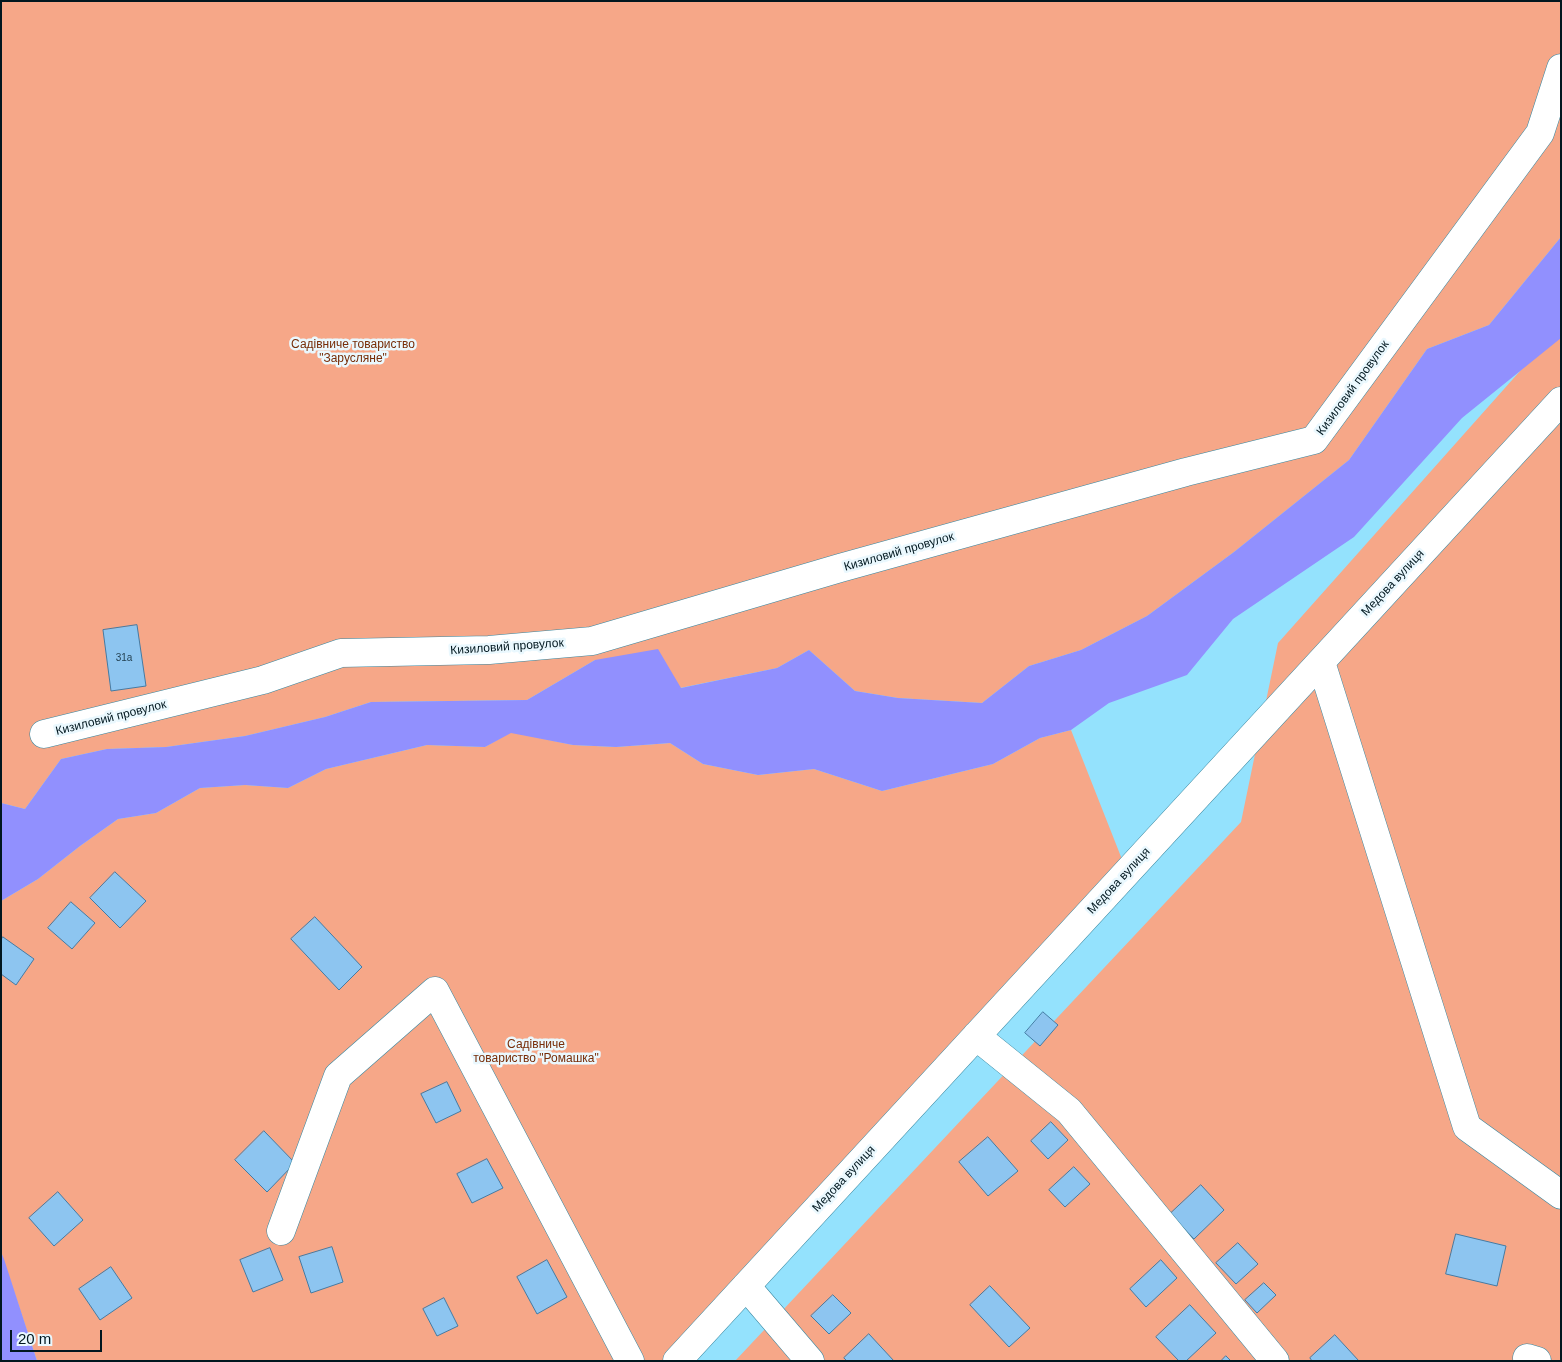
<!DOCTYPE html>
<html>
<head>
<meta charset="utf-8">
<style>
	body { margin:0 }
	#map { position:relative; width:1562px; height:1362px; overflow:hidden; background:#94e2fd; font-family:Helvetica,sans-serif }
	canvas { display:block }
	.frame { position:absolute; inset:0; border:2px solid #01171f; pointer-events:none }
	.scale { position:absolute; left:10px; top:1330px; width:92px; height:22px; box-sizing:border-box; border:2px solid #01171f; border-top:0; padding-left:6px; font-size:15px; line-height:18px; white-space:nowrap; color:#01171f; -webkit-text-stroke:4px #eaf8fe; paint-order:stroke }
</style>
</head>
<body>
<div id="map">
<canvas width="1562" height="1362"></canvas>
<div class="frame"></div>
<div class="scale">20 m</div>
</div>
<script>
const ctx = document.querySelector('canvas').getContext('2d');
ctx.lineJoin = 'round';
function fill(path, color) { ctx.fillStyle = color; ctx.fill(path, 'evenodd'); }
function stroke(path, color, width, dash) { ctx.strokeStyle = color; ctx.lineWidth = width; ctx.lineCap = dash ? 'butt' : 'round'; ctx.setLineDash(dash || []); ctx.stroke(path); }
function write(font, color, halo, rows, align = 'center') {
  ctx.font = font + ' Helvetica,sans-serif'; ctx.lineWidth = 5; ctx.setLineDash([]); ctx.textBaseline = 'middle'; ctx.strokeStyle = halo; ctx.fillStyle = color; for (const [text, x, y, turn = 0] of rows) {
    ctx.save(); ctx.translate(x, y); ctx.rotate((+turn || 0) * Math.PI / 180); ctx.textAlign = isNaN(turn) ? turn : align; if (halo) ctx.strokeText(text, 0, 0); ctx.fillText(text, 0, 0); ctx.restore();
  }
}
const green = new Path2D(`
	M1,1H1561V237L1489,325L1427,349L1349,460L1234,552L1147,616L1081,650L1029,666L982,703L898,698L855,691L809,650L777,668L680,688L595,660L527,700L371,702L325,717L245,736L166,747L107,749L61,759L25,809L1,803Z
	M1561,325V1361H735L1241,822L1278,643Z
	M1071,730L1127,872L677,1361H37L1,1252V901L38,879L80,846L118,819L156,813L200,788L245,785L288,788L326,769L427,745L485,747L511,732L573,745L616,747L670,743L703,764L758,775L814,769L882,791L993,764L1040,738Z`);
const water = new Path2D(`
	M1561,237V338L1462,418L1354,537L1233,619L1187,675L1109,703L1071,730L1040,738L993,764L882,791L814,769L758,775L703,764L670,743L616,747L573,745L511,733L485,747L427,745L326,769L288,788L245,785L200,788L156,813L118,819L80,846L38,879L1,901V803L25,809L61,759L107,749L166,747L245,736L325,717L371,702L527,700L595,660L658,649L681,688L777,668L809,650L855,691L898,698L982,703L1029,666L1081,650L1147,616L1234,552L1349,460L1427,349L1489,325Z
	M1,1252L4,1259L37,1361H1Z`);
const building = new Path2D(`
	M137,625L146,686L111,691L103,630Z
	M115,872L146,901L120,928L90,898Z
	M71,902L95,923L72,949L48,928Z
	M315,917L362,967L339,990L291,939Z
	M3,937L34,959L16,985L1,974V940Z
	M1043,1012L1058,1025L1040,1046L1025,1033Z
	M447,1082L461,1111L436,1123L421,1094Z
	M1051,1122L1068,1140L1048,1159L1031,1141Z
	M264,1131L295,1163L267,1192L235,1160Z
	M988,1137L1018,1171L988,1196L959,1162Z
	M487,1159L503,1188L472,1203L457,1174Z
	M1074,1167L1090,1184L1065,1207L1049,1190Z
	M1201,1185L1224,1210L1194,1239L1170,1214Z
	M58,1192L83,1220L54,1246L29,1218Z
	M1456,1234L1506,1246L1497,1286L1446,1274Z
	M1238,1243L1258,1264L1236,1284L1216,1263Z
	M332,1247L343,1282L311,1293L299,1257Z
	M270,1248L283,1280L253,1292L240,1260Z
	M547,1260L567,1297L537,1314L517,1277Z
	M1161,1260L1177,1278L1146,1307L1130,1289Z
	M111,1267L132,1298L100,1320L79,1289Z
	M1264,1283L1276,1295L1257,1313L1245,1300Z
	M990,1286L1030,1328L1009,1347L970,1305Z
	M833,1295L851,1313L829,1334L811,1316Z
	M444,1298L458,1326L437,1336L423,1309Z
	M1190,1305L1216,1333L1186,1361H1179L1156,1337Z
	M869,1334L894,1361H847L844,1358Z
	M1335,1335L1359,1361H1312L1310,1358Z
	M1226,1356L1231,1361H1221Z`);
const minor = new Path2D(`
	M1321,662L1467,1127L1561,1195
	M44,734L263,680L341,653L489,650L592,641L840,568L1186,472L1314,440L1540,133L1561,68
	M976,1036L1069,1111L1275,1361
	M281,1231L338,1076L435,991L630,1361
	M746,1286L810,1361
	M1527,1358L1537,1361
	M677,1361L1561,401`);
const numberNames = [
	["31а",124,658]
];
const parkNames = [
	["Садівниче товариство",353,345],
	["\"Зарусляне\"",353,359],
	["Садівниче",536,1045],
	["товариство \"Ромашка\"",536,1059]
];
const streetNames = [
	["Кизиловий провулок",1353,388,-54],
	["Кизиловий провулок",899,552,-16],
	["Медова вулиця",1393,583,-47],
	["Кизиловий провулок",507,647,-4],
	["Кизиловий провулок",111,718,-14],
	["Медова вулиця",1119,881,-47],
	["Медова вулиця",844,1179,-47]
];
fill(green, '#f6a788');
fill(water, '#9190fe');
fill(building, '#8dc5f0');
stroke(building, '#457ba3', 1);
stroke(minor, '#38869f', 29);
stroke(minor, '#fff', 28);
write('10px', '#244253', null, numberNames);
write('12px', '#772d08', '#eaf8fe', parkNames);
write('12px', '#01171f', '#eaf8fe', streetNames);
</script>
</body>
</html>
